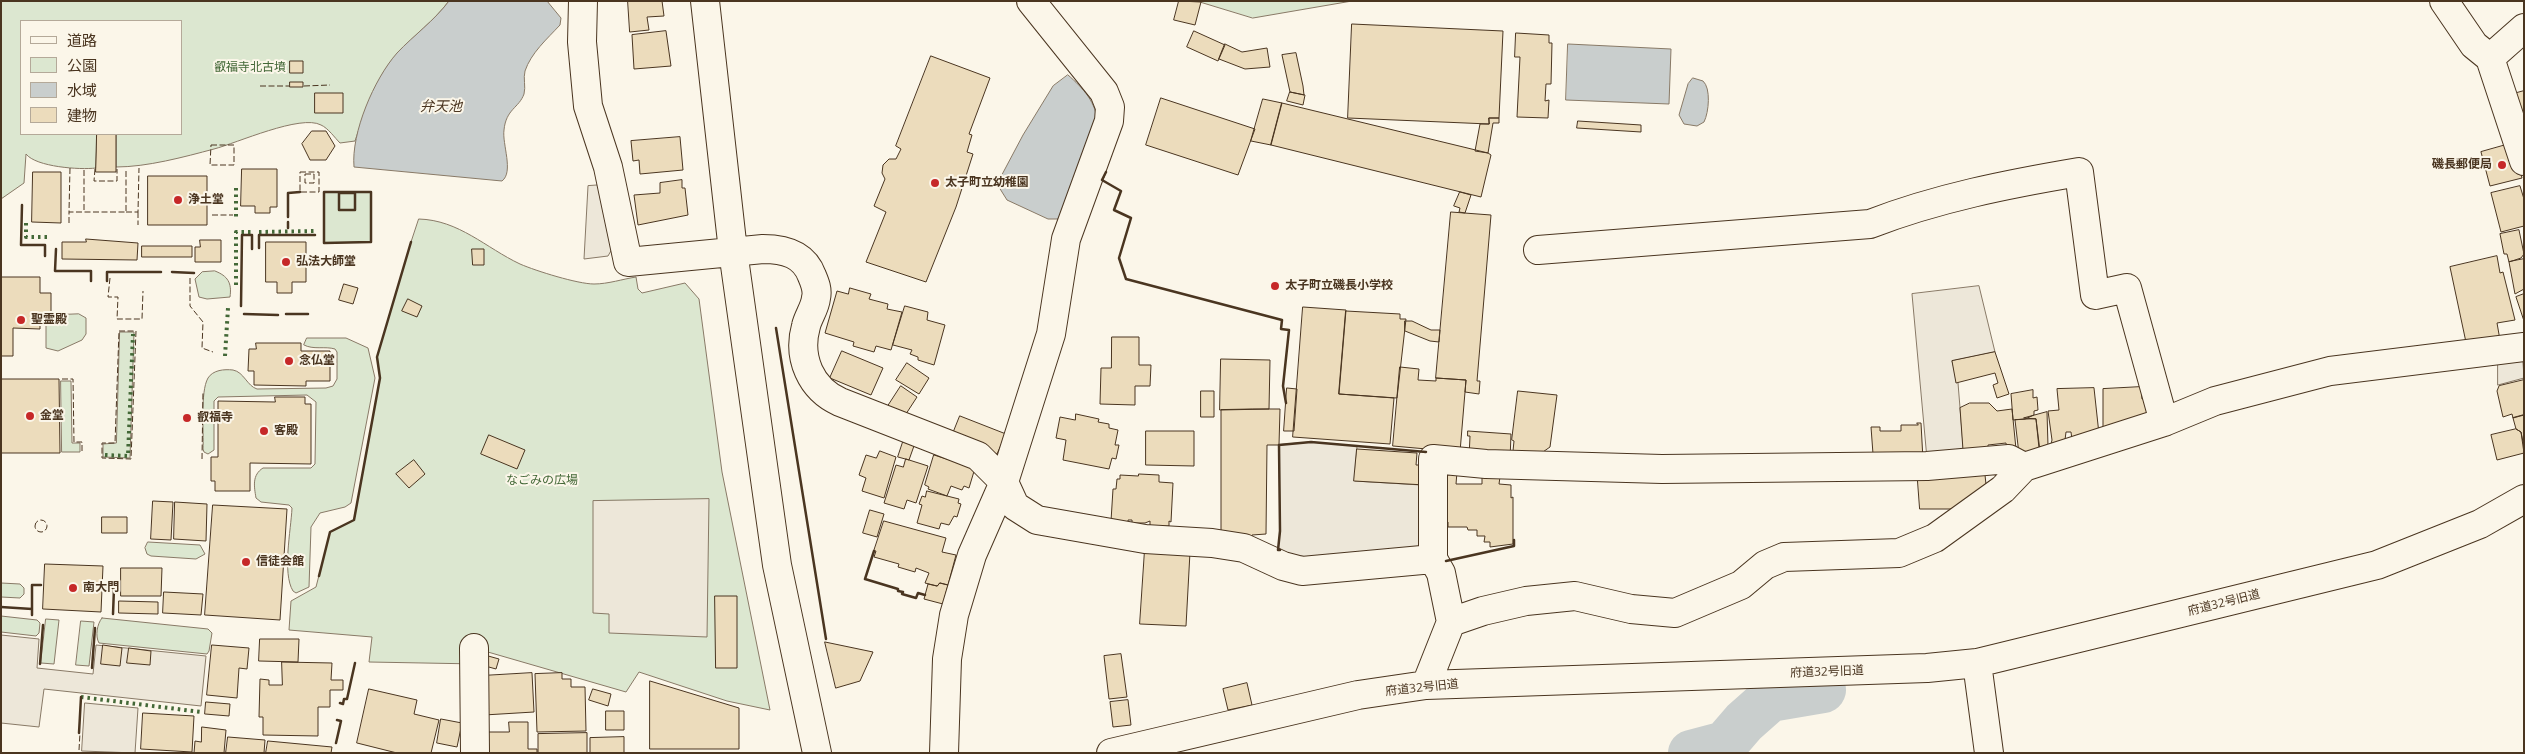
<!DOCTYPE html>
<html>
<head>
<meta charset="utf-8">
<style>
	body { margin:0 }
	#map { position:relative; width:2525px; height:754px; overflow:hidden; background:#fbf6e9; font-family:"Open Sans","Noto Sans JP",sans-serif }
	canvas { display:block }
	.frame { position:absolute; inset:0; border:2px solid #4a3520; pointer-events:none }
	.legend { position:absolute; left:20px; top:20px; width:162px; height:115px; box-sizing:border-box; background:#fbf6e9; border:1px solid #b4a999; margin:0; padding:6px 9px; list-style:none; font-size:15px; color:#4a3520 }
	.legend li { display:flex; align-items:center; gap:10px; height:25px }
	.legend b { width:25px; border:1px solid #b4a999 }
</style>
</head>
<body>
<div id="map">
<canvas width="2525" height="754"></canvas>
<div class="frame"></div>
<ul class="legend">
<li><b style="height:6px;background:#fbf6e9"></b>道路</li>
<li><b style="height:14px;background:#dce7d0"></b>公園</li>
<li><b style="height:14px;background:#c9cecd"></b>水域</li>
<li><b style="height:14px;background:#ecdcbc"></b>建物</li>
</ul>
</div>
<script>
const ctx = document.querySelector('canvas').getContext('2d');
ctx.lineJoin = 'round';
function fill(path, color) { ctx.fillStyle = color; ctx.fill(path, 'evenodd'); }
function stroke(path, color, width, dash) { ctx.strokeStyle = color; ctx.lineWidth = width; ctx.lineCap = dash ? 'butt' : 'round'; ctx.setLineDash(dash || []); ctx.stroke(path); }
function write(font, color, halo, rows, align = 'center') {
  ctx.font = font + ' "Open Sans","Noto Sans JP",sans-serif'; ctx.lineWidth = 4; ctx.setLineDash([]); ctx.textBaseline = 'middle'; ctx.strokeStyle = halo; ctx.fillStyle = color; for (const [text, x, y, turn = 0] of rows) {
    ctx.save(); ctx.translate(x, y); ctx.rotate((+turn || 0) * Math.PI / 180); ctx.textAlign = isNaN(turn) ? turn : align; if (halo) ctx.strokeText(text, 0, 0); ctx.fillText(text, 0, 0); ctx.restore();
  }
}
const green = new Path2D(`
	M1,1H449C434,21 414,35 397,54C376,77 365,111 355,141L340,143C335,138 328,128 321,125C301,114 237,143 214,149C184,157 147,167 116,167V134H181V21H21V134H97L96,168C80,170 36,167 26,154L24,183L1,199Z
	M1197,1H1352L1253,18Z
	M324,192H371V242L324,243Z
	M419,219C459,220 486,248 520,264C536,271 578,284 594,284C608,284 623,279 636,277L638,289L642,293L685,283L699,299L722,472L770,710L727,701L639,672L626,692L481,650L478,664L369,662L372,637L289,630L291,601L316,587L330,532L354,520L380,378L377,357L411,242Z
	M215,271C228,276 232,283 230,297L207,299L199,297L195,279L202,272Z
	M79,314L86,318V334L82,340L58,351L46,348V317L52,315Z
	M120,332H134L130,458L103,457V444L116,443Z
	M307,338H346L368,348L375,378L351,503L345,507L320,513L311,527L309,587L296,593L293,591C282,573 291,530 292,508L289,505L261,502L256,498C254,486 252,475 263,468H311L315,464L316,402L307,395L218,397L214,401V450L208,454L204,452L203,449C204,432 200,392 208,378C213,370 224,369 233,370C244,372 247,386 257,389L326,388L333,386L337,379V352L335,349C325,346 313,350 304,345Z
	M61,381H71L72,443H80V452H62Z
	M148,542L200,545L205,554L196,559L151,556L147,554L145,548Z
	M1,583L20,584L24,588V594L20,598L1,597Z
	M1,616L37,620L40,623L39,633L36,636L1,632Z
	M102,618L208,629L212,633L209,651L207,654L99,643C95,636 97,624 102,618Z
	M46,619L59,620L54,664L41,663Z
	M81,621L94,622L89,666L76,665Z`);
const parking = new Path2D(`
	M603,185L616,242L608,256L584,259L588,186Z
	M1979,286L1995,352L1952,361L1958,383L1964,457L1927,459L1912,294Z
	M2498,356L2516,357L2523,362L2524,378L2498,385Z
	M1311,442L1357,446L1355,481L1421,485V545L1414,553L1303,560L1278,550L1280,531L1279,445Z
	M709,499L707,637L609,633V614L593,613V501Z
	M1,635L39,639L37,668L93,674L96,645L206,656L201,706L44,689L39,727L1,723Z
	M85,703L138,708L135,753L82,751Z`);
const water = new Path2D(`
	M449,1H547L561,18L560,25C547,39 531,53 525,71C523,78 526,87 524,94C519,108 506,109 504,130C502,144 514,172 502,181L354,167C351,133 374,79 397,53C414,35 434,21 449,1Z
	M1568,44L1671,49L1669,104L1566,100Z
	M1068,75C1083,88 1097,103 1097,123L1062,219H1048L1007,200L997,184L1023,135L1053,86Z
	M1693,78L1703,81C1711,88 1709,112 1704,122L1697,126L1684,124L1679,115L1688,84Z`);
const river = new Path2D(`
	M1691,753L1725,744L1744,722L1770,699L1823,690`);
const building = new Path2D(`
	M628,1H662L664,16L647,17L649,30L630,32Z
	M1179,1L1201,2L1195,25L1174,20Z
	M1352,24L1503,31L1499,118H1489V124L1348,118Z
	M666,31L671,66L634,69L632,35Z
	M1194,31L1225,45L1218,61L1187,47Z
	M1516,33L1549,35V43H1552L1551,84H1546L1545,101L1549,100L1548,118L1517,117L1520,57H1515Z
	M1225,44L1242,52L1267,48L1270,67L1245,69L1219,59Z
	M1296,53L1303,86L1304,95L1290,92L1282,55Z
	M931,56L990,78L969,134L972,135L967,152L973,154L956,207L926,282L866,262L886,212L874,206L885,179L882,173L883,165L889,159H896L901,149L896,146Z
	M290,61H303V73H290Z
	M290,82H303V87H290Z
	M2524,91V131L2513,94Z
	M1290,92L1305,95L1303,105L1287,101Z
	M315,93H343V113H315Z
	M1161,98L1255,129L1238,175L1146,145Z
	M1263,99L1282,103L1271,145L1251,141Z
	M1282,103L1488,153L1491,155L1481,197L1271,145Z
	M1489,118H1499V123H1493L1488,153L1475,151L1480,124H1489Z
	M1578,121L1641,125V132L1577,128Z
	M312,131H326L335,146L326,160H310L302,144Z
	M97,134H116V172H96Z
	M680,137L683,170L640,174L639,160L633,161L631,141Z
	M2513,143L2522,178L2490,186L2481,152Z
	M242,169H277V207H270V213H255V206H241Z
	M33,172H61V223L32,222Z
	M148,176H207V225H148Z
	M682,180V188H685L688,215L638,225L634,195L660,193V183Z
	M2520,186L2524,199V226L2501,232L2491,193Z
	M1460,192L1471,195L1465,213L1459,212L1460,208L1454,206Z
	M1451,212L1491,215L1477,381H1480L1479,394L1465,392L1466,380L1436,378Z
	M2519,230L2524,254L2521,258L2509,262L2507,254H2504L2500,234Z
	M86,239L138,243L137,260L62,259V242H86Z
	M200,240H221V262H195V247H200Z
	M266,242H306V282H292V293H277V282H266Z
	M142,246H192V257H142Z
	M472,249H484V265H473Z
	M2497,256L2500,273L2503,272L2515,320L2497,323L2500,340L2467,347L2450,267Z
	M2524,259V289L2515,294L2509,262Z
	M1,277H40V293H51V313H40V329L13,328V356H1Z
	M344,284L358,288L353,304L339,300Z
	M850,288L871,294L869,299L888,304L887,309L902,312L891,350L876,346L874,352L853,346L854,342L825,333L837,291L848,294Z
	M2524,294V321L2516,297Z
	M408,299L422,306L417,317L402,311Z
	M905,306L928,312L927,320L945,325L934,365L918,360V357L910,354L912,350L893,345Z
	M1303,307L1346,310L1339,394L1394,398L1390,444L1293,437Z
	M1346,311L1400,314V319H1406L1397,398L1339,394Z
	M1405,321H1412L1431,330H1440L1439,342L1430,341L1405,331Z
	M1112,337H1139V365H1151L1150,386H1135V405L1100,404L1101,368H1111Z
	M256,343H301V351H330V381H306V386L254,385V371H248L249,349H256Z
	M842,351L883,368L871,395L830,378Z
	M1995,352L2009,394L1997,398L1993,385L1998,383L1995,373L1956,383L1952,361Z
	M1221,359L1270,360L1269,409L1220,410Z
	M907,363L929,378L919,394L896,380Z
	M1400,367L1419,369L1418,380L1436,381V378L1466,380L1460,452L1393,446Z
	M1,379H59L60,453H1Z
	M2524,380V415L2513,418L2512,414L2503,417L2497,391L2499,386Z
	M901,386L917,397L904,417L888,406Z
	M2141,387L2142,399H2146L2147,420L2103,428V389Z
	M1287,388L1297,389L1294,431H1284Z
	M2094,388L2099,434L2072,440L2071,432H2066L2065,440L2050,448L2052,440L2048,411L2059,410L2057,389Z
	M2033,390V398L2037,397L2038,410L2034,411V415L2025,419L2013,420L2011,394Z
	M1201,391H1214V417H1201Z
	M1518,391L1557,395L1550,447L1540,454L1513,451L1514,441L1512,440Z
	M275,397H305V404H311V464L250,463V491H215V481H211V457H218V401L275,402Z
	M1970,403H1989L1997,411L2012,409L2016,449L2007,451L2006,443L1988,445V448L1963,450L1960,408Z
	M1253,409H1280L1279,445H1267L1266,534L1252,535V539L1221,535V410Z
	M2047,412L2048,446L2039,448L2036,419L2024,418Z
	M1076,414L1099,419L1098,422L1109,424V428L1118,430L1115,445H1119L1116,459L1112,458L1109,469L1063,460L1066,440L1056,438L1060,417L1075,420Z
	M2524,415V447L2521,432L2516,429L2513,418Z
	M960,416L1006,434L997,454L952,436Z
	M2036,419L2040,451L2019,454L2015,420Z
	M1917,423H1921L1923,460L1873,454L1871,427H1880V431H1901V425H1918Z
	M2516,429L2521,432L2524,453L2497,460L2491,435Z
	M1146,431H1194V466L1146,465Z
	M1468,431L1511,434L1510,460L1469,458L1470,436H1468Z
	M489,435L525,450L517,469L481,454Z
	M904,439L915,443L909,460L898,457Z
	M1357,449L1417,453L1416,465H1426L1425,485L1354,481Z
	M880,451L896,457L884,498L862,491L866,478L859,475L866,455L876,458Z
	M934,455L975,468L969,488L964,486L962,490L951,486L947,496L928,489L929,487L925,485Z
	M906,459L928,466L916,503L907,500L904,509L884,503L896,465L903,467Z
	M414,460L425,474L409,488L396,474Z
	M1917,469L1985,475L1987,494L1962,509H1920Z
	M1446,472H1457L1456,484H1482V476L1500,477L1499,484L1511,485V498L1513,497V544L1490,547V542H1484L1485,536H1477V530H1468L1467,527H1448V522H1445Z
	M1139,474L1159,475V482L1173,483L1171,522L1169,521V526L1150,527V521L1145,523H1132V520H1128V522L1111,521L1113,489H1116L1117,479H1120V475L1138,476Z
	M927,491L959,499L958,503L961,504L957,517L954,516L949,525L941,523L939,529L917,523L922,505L919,504L922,496L925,497Z
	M153,501L173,502L171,540L151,539Z
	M175,502L207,504L206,541L174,539Z
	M213,505L287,509L280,620L205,615Z
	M870,510L884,514L877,537L863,533Z
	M102,517H127V533H102Z
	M884,521L946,538L942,552L956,555L948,585L940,583L937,586L925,583L929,573L916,568L915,572L898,567L899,564L874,557L876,551H874Z
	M1145,549L1190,552L1186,626L1140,624Z
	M45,564L103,566L101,612L43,609Z
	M121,568H162L161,596H121Z
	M940,583L948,585L943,604L924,599L928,584L937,586Z
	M164,592L203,594L201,615L163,613Z
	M715,596H737V668H716Z
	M119,601L158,602V614L119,613Z
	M260,639H299L298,662L259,661Z
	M825,642L873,652L860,681L836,688Z
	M103,645L122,648L120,666L101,664Z
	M212,645L249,648L247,669L239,668L237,698L207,695Z
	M129,648L151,651L150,665L127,663Z
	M481,654L499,659L496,669L478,664Z
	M1121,654L1127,697L1109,699L1104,656Z
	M282,662L332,663L331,680H343V690H330V707H318V736L263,735V717H259L260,679L269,680V685H282Z
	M532,673L534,712L484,715L481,676Z
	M562,673V679H571V687H585L586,731L537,732L535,674Z
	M650,681L739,708V749H650Z
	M1247,683L1252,705L1228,710L1223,689Z
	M369,689L417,700L414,714L439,720L431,753H397L357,743Z
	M593,689L611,694L608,706L589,700Z
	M1128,700L1131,725L1113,727L1110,702Z
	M206,702L230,704L229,716L205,714Z
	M606,711H624V730H606Z
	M143,713L194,716L192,752L141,749Z
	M441,719L462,723L457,747L437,743Z
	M509,722H528V749H537V753H488V732H509Z
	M202,727L226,730L224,753H194L195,741L201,742Z
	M587,733V753H538V734Z
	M228,737L265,740L264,753H226Z
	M624,737V753H590V738Z
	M268,741L332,747L331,753H266Z`);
const minor = new Path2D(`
	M583,1L582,42L588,106L608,167L628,262L763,249C785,249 804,254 812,276C815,283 818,290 816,298C815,308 808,317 806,326C797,358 811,389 840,402L978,456L1004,482L1015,506L1037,520L1145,539L1212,543L1244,548L1283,566L1302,571L1433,559V459L1486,464L1662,469L1927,466L2009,459L2024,467
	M705,1L733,251L777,565L817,753
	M2444,1L2474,45L2490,58L2524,161
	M2490,58L2524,28
	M1538,250L1870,224C1937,198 2008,184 2079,172L2095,295L2127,288L2164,422
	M1433,559L1441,573L1451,622
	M474,648L475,753
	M1977,663L1989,753
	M1426,685L1451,622L1483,611L1526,601L1575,596L1631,609L1675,613L1741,585L1765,565L1784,557L1899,553L1935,538L2003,489L2024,467L2164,422L2215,401L2330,371L2524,347
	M944,753L947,659L954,615L972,555L1004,482L1051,334L1066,239L1109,121L1110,107L1104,92L1031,1
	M1111,753L1358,695L1426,685L1927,668L1977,663L2377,565L2480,524L2524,499`);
const hedge = new Path2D(`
	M236,188V217
	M26,223V237H48
	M259,232L315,231
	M236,285V232H251
	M225,356L228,308
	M105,455L128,456L133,334
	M81,697L201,712`);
const fence = new Path2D(`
	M260,86H289
	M304,86L330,85
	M211,145H234V165H210Z
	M70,168L69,212H84
	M95,169L94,181H117V169
	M84,170V212H126V169
	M300,172H319V192H300Z
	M305,174H314V183H305Z
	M126,212H138L139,168
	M138,212V225
	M212,215H233
	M69,223V212
	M110,278L108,297H118L117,319H142L143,291
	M190,278V306L203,322L202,348L213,352
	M119,331H136L131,459L102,458V443H115Z
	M62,379H73L74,442H82V452
	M202,459L203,391
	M35 526a6 6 0 1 1 12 0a6 6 0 1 1-12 0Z
	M79,750L80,733`);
const wall = new Path2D(`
	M1106,172L1102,180L1121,191L1114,210L1131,218L1119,258L1126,279L1282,320L1281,329L1289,330L1283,386L1286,403
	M324,192H371V242L324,243Z
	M339,193H355V210H339Z
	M22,205L21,245H45V256
	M288,217V193L300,192
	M288,222V228
	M259,248V235H315
	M56,249L55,271H91V281
	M172,272L194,273
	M107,281V272H161
	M241,306L242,235H252V249
	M244,314L278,315
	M286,314H308
	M776,328L826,639
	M1280,550H1278L1280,531L1279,445L1311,442L1426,452
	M874,551L865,579L898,589V591L903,592L902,594L916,598L918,593L925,595
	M1446,561L1514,546V540
	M319,576L330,532L354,520L380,378L377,357L411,242
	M105,587L114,588L113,614
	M1,607L32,609V585H41
	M32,615V609
	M40,664L43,625
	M92,668L95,628
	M340,703L343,704L344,699H347L355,663
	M79,733L81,697
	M336,743L341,721L337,720`);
const markers = [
	[2502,165,5,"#c62828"],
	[935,183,5,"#c62828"],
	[178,200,5,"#c62828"],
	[286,262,5,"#c62828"],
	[1275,286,5,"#c62828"],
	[21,320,5,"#c62828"],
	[289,361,5,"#c62828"],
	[30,416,5,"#c62828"],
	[187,418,5,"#c62828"],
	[264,431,5,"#c62828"],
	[246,562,5,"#c62828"],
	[73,588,5,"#c62828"]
];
const parkNames = [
	["叡福寺北古墳",250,68],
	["なごみの広場",542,481]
];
const poiNames = [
	["磯長郵便局",2492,165,"right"],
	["太子町立幼稚園",945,183],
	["浄土堂",188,200],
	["弘法大師堂",296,262],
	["太子町立磯長小学校",1285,286],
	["聖霊殿",31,320],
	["念仏堂",299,361],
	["金堂",40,416],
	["叡福寺",197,418],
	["客殿",274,431],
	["信徒会館",256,562],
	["南大門",83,588]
];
const streetNames = [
	["府道32号旧道",2224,603,-14],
	["府道32号旧道",1827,672,-2],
	["府道32号旧道",1422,688,-6]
];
const waterNames = [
	["弁天池",441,107]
];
fill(green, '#dce7d0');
stroke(green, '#887966', 1);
fill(parking, '#ede7d9');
stroke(parking, '#887966', 1);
fill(water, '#c9cecd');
stroke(water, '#887966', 1);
stroke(river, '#c9cecd', 46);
fill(building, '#ecdcbc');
stroke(building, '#4a3520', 1);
stroke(minor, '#4a3520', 30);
stroke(minor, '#fbf6e9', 28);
stroke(hedge, '#436837', 4, [2.5, 4]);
stroke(fence, '#4a3520', 1, [6, 2.5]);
stroke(wall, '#4a3520', 2.5);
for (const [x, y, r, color] of markers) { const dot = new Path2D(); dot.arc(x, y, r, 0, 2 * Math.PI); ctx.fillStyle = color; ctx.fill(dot); stroke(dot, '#fbf6e9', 2); }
write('12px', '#436837', '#fbf6e9', parkNames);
write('bold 12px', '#4a3520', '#fbf6e9', poiNames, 'left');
write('12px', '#4a3520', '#fbf6e9', streetNames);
write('italic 14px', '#4a3520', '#fbf6e9', waterNames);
</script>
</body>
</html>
